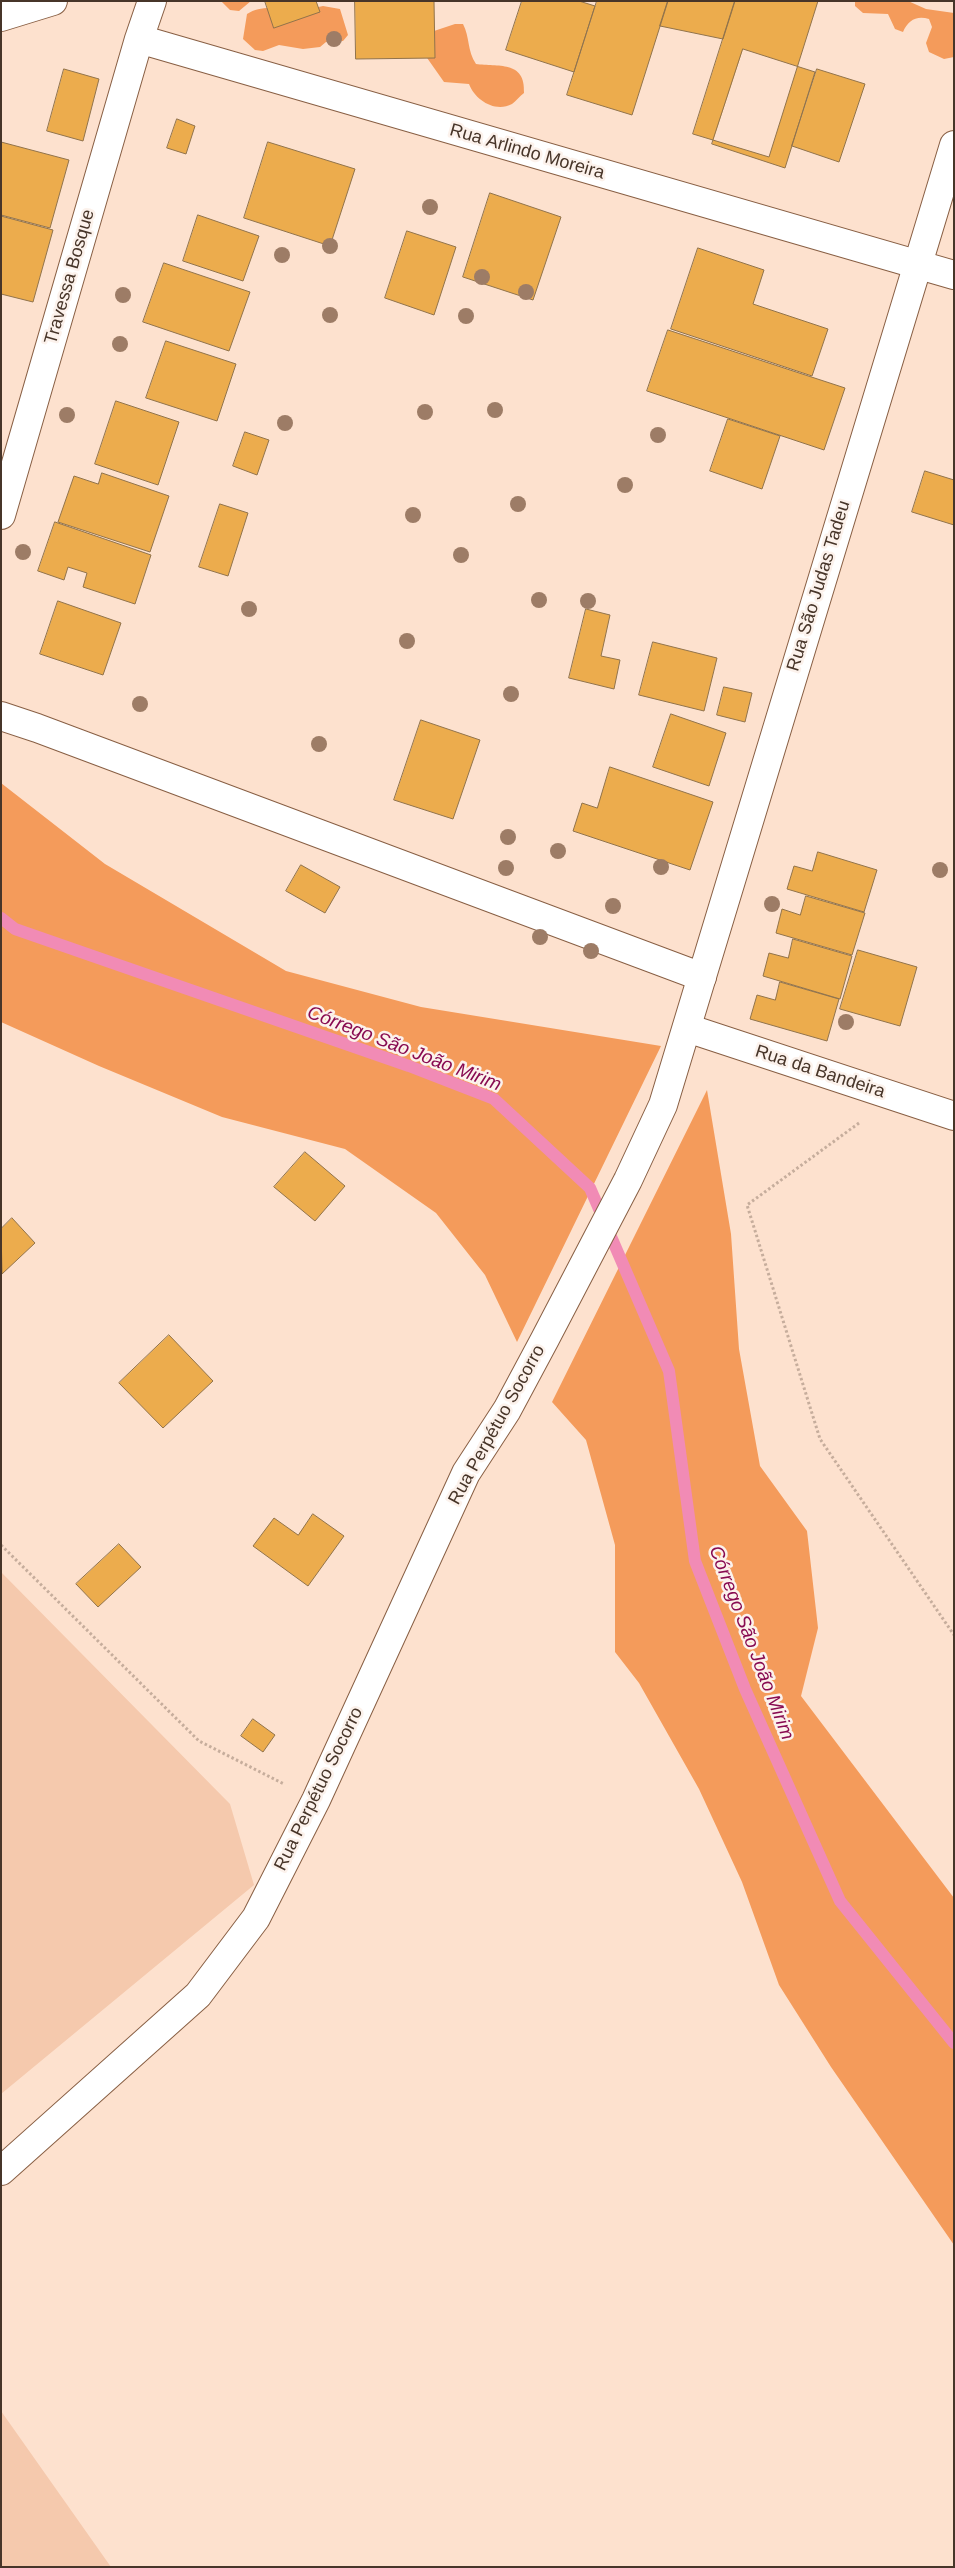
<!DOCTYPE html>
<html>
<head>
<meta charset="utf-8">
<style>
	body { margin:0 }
	#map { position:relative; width:955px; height:2568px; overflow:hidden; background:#fde1ce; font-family:Helvetica,sans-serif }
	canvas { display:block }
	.frame { position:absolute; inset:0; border:2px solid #473529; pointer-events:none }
</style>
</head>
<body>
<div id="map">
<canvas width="955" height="2568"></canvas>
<div class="frame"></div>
</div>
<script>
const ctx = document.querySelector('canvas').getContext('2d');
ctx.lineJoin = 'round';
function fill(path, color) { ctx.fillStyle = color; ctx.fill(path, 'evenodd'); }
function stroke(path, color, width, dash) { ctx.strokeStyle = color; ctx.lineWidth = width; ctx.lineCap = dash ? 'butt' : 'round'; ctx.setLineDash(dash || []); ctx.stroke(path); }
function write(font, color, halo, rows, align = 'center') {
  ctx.font = font + ' Helvetica,sans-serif'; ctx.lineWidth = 5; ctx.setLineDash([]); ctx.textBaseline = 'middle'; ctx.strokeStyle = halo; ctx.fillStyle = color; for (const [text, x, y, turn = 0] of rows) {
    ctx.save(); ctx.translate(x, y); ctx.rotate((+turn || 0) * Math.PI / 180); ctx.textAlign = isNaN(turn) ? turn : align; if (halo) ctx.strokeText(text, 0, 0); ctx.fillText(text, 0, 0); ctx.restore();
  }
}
const green = new Path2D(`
	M1,1572L230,1804L254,1885L1,2094Z
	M1,2411L111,2567H1Z`);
const forest = new Path2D(`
	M221,1H251L239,11L230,10Z
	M855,1H908L926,9L954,13V57L944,59L929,52L926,43L932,27L929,19C917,15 908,20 903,32L895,29L888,14L863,13L855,6Z
	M323,6L340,9L348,35L343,41L326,42L320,47L303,49L279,45L263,51L255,50L243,39L247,14C265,2 286,12 307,9C312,9 317,7 323,6Z
	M455,24H463C470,37 467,51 476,64C497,67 526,60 524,93C520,96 516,101 512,104C495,113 475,100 469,84L444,82L425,55L431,32Z
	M1,783L105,864L286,971L421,1007L661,1046L517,1342L485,1275L436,1213L345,1149L222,1117L99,1066L1,1022Z
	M707,1090L731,1234L739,1349L760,1466L807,1531L818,1628L801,1696L954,1898V2245L831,2067L779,1985L742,1882L699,1789L639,1683L615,1652V1545L586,1440L552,1402Z`);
const stream = new Path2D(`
	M1,918L15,929L409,1066L494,1099L590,1188L669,1371L695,1561L745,1689L840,1901L954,2043`);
const building = new Path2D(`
	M265,1H316L320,12L274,28Z
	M355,1H434L435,58L356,59Z
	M522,1H579L595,6L574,72L506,50Z
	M597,1H668L632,115L567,95Z
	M668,1H735L723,39L660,26Z
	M735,1H818L769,157L693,134Z
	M743,49L815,72L785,168L712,144Z
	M64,69L99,79L83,141L47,131Z
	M817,69L865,84L839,162L792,146Z
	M177,119L195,126L186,154L167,148Z
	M1,142L69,160L50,228L1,215Z
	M268,142L355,169L330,246L244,218Z
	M490,193L561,217L533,300L463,277Z
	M198,215L259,236L243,281L183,261Z
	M1,216L53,230L33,302L1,294Z
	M407,231L456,247L434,315L385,298Z
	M698,248L764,270L753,304L828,329L812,376L671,329Z
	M164,263L250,292L229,351L143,322Z
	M668,330L845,388L824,450L647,391Z
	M166,341L236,364L217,421L146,398Z
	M116,401L179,422L158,485L95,464Z
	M728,419L780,436L762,489L710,471Z
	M245,432L269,440L257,475L233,466Z
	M925,471L954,480V525L912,512Z
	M102,473L169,496L150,552L58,522L74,476L98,484Z
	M220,504L248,513L228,576L199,567Z
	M55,522L151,555L135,604L83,587L87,573L68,567L64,580L38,571Z
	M58,601L121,623L103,675L40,654Z
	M586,609L610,615L601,656L620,660L614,689L569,678Z
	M653,642L717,658L704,711L639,695Z
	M724,687L752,693L745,722L717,715Z
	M671,714L726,733L709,786L653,767Z
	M421,720L480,740L453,819L394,800Z
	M610,767L713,802L690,870L573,831L582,803L597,808Z
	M818,852L877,870L864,912L787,889L794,866L812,871Z
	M301,865L340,887L325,913L286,891Z
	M806,896L865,913L852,955L776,933L782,909L800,915Z
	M793,939L852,956L840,999L763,976L769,953L788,958Z
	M858,950L917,967L900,1026L840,1009Z
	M780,982L839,999L827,1041L750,1019L757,995L775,1000Z
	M305,1152L345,1186L315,1221L274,1187Z
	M12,1218L35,1243L2,1274L1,1229Z
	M169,1335L213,1381L163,1428L119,1383Z
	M313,1514L344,1536L308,1586L253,1546L274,1518L298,1535Z
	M119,1544L141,1567L98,1607L76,1584Z
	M253,1719L275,1735L263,1752L241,1736Z`);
const path = new Path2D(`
	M859,1123L747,1205L820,1439L954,1635
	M1,1545L199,1741L284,1784`);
const minor = new Path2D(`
	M152,1L139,39L954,275
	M1,17L53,1
	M1,515L139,39
	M1,716L37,728L702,977
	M687,1028L954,1116`);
const tertiary = new Path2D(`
	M1,2171L198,1995L256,1918L316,1800L466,1473L507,1410L545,1339L628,1180L663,1105L954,145`);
const trees = [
	[334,39],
	[430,207],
	[330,246],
	[282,255],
	[482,277],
	[526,292],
	[123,295],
	[330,315],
	[466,316],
	[120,344],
	[495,410],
	[425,412],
	[67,415],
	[285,423],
	[658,435],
	[625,485],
	[518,504],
	[413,515],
	[23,552],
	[461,555],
	[539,600],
	[588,601],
	[249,609],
	[407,641],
	[511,694],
	[140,704],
	[319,744],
	[508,837],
	[558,851],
	[661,867],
	[506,868],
	[940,870],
	[772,904],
	[613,906],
	[540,937],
	[591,951],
	[846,1022]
];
const streetNames = [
	["Rua Arlindo Moreira",527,152,16],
	["Travessa Bosque",70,277,-74],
	["Rua São Judas Tadeu",819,586,-73],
	["Rua da Bandeira",820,1072,18],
	["Rua Perpétuo Socorro",497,1425,-61],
	["Rua Perpétuo Socorro",319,1789,-64]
];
const waterNames = [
	["Córrego São João Mirim",404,1049,21],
	["Córrego São João Mirim",751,1643,69]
];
fill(green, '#f5c9ad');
fill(forest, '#f49b5b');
stroke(stream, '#f18bb5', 12);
fill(building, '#ecac4d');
stroke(building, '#91734b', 1);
stroke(minor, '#885f44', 30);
stroke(tertiary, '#885f44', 30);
stroke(path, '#c6ad9c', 3, [2.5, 2.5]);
stroke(minor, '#fff', 28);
stroke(tertiary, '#fff', 28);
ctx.fillStyle = '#9d7c66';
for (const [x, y] of trees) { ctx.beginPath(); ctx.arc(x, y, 8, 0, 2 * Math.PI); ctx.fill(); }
write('18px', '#473529', '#fcf2ec', streetNames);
write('italic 19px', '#880b51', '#fcf2ec', waterNames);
</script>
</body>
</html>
